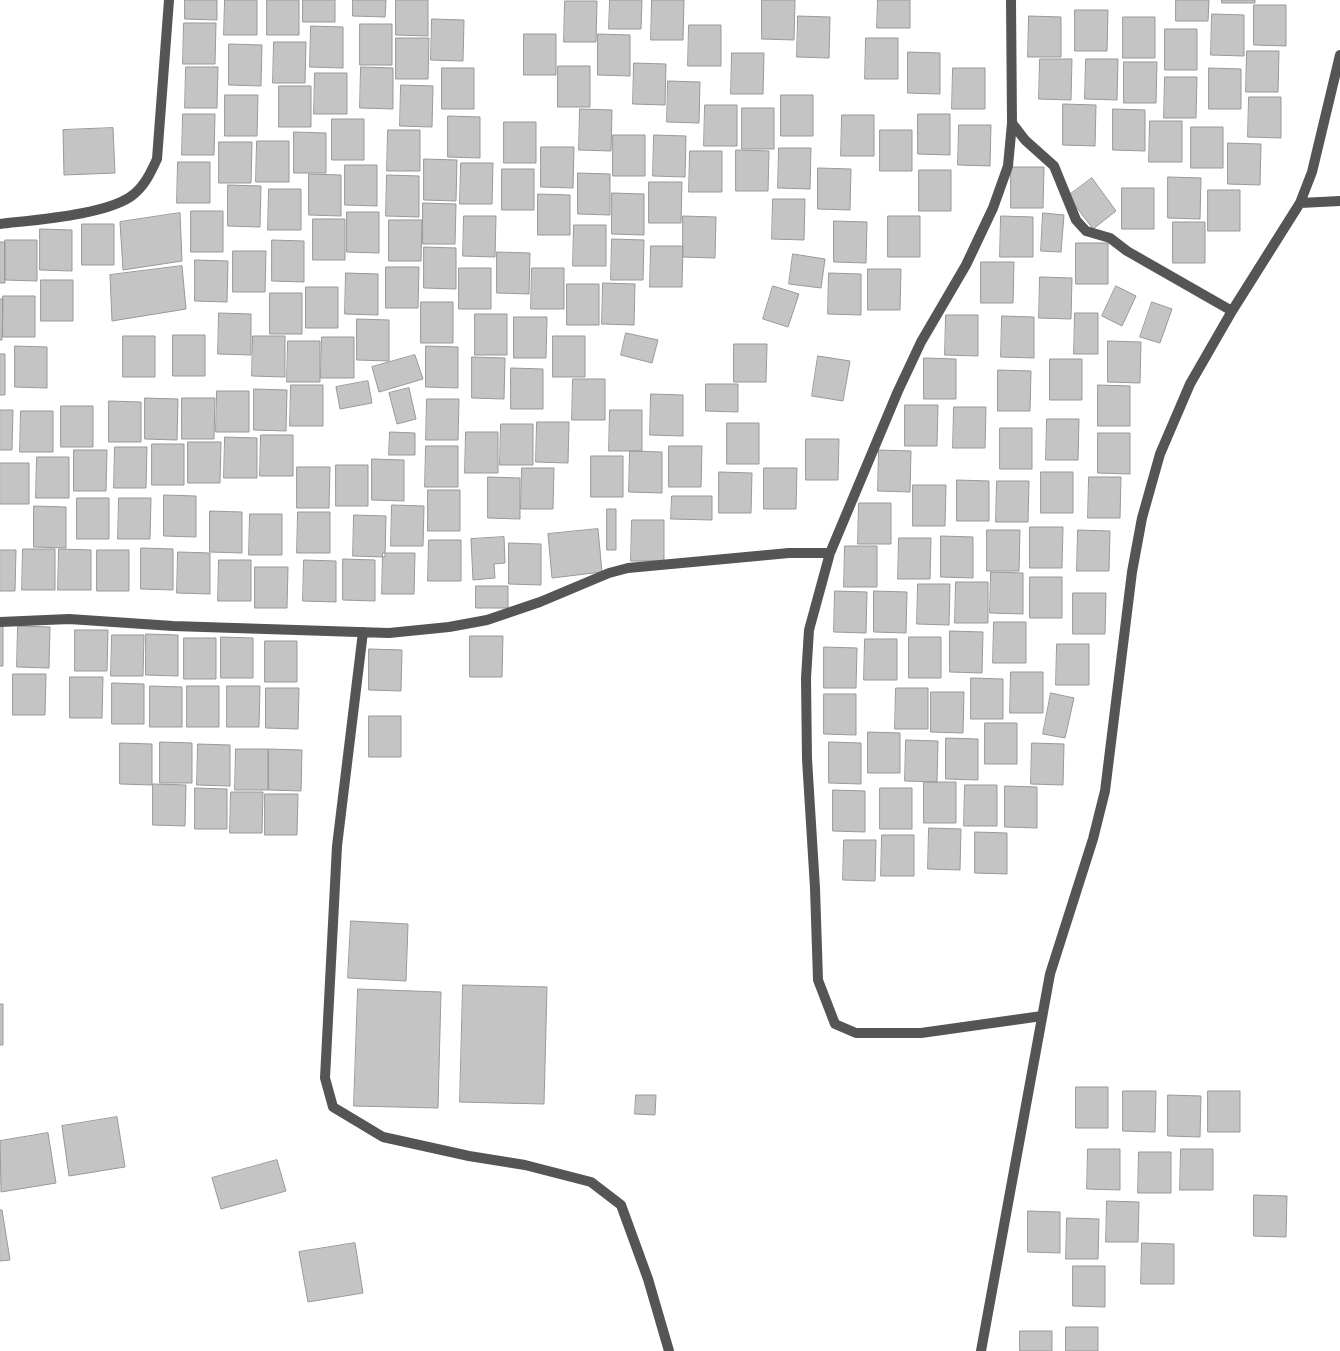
<!DOCTYPE html>
<html>
<head>
<meta charset="utf-8">
<style>
	body { margin:0 }
	canvas { display:block; background:#fff }
</style>
</head>
<body>
<canvas width="1340" height="1351"></canvas>
<script>
const ctx = document.querySelector('canvas').getContext('2d');
ctx.lineJoin = 'round';
function fill(path, color) { ctx.fillStyle = color; ctx.fill(path, 'evenodd'); }
function stroke(path, color, width, dash) { ctx.strokeStyle = color; ctx.lineWidth = width; ctx.lineCap = dash ? 'butt' : 'round'; ctx.setLineDash(dash || []); ctx.stroke(path); }
const building = new Path2D(`
	M185,0H217V20L185,19Z
	M225,0H257V35H224Z
	M267,0H299V35H267Z
	M303,0H335V22H303Z
	M353,0H386L385,17L353,16Z
	M396,0H428V36L396,35Z
	M610,0H642L641,29H609Z
	M652,0H684L683,40H651Z
	M762,0H795L794,40L762,39Z
	M878,0H910V28H877Z
	M1176,0H1209L1208,21H1176Z
	M1222,0H1255V3H1222Z
	M565,1H597L596,42H564Z
	M1254,5H1286V46L1254,45Z
	M1075,10H1108L1107,51H1075Z
	M1212,14L1244,15V56L1211,55Z
	M798,16L830,17L829,58L797,57Z
	M1029,16L1061,17V57H1028Z
	M1123,17H1155V58H1123Z
	M432,19L464,20L463,61L431,60Z
	M184,23H216L215,64H183Z
	M360,24H392V65H360Z
	M689,25H721V66H688Z
	M311,26L343,27V68L310,67Z
	M1165,29H1197V70H1165Z
	M524,34H556V75H524Z
	M598,34L630,35V76L598,75Z
	M396,38H429L428,79H396Z
	M866,38H898V79H865Z
	M274,42H306L305,83H273Z
	M229,44L262,45L261,86L229,85Z
	M1247,51H1279L1278,92H1246Z
	M908,52L940,53V94L908,93Z
	M732,53H764L763,94H731Z
	M1040,59H1072L1071,100L1039,99Z
	M1086,59H1118L1117,100L1085,99Z
	M1124,62H1157L1156,103H1124Z
	M634,63L666,64L665,105L633,104Z
	M558,66H590V107H558Z
	M186,67H218L217,108H185Z
	M361,67L393,68V109L360,108Z
	M442,68H474V109H442Z
	M953,68H985V109H952Z
	M1209,68L1241,69V109H1209Z
	M315,73H347V114H314Z
	M1165,77H1197L1196,118H1164Z
	M668,81L700,82L699,123L667,122Z
	M401,85L433,86L432,127L400,126Z
	M279,86H311V127H279Z
	M225,95H258L257,136H225Z
	M781,95H813V136H781Z
	M1249,97H1281V138L1248,137Z
	M1063,104L1096,105L1095,146L1063,145Z
	M705,105H737V146H704Z
	M742,108H774V149H742Z
	M580,109L612,110L611,151L579,150Z
	M1113,109L1145,110V151L1113,150Z
	M183,114H215L214,155H182Z
	M918,114H950V155L918,154Z
	M842,115H874V156H841Z
	M448,116L480,117V158L448,157Z
	M332,119H364V160H332Z
	M1150,121H1182V162H1149Z
	M504,122H536V163H504Z
	M959,125H991L990,166L958,165Z
	M1191,127H1223V168H1191Z
	M113,128L115,173L64,175L63,130Z
	M388,130H420V171H387Z
	M880,130H912V171H880Z
	M294,132L326,133V173H294Z
	M613,135H645V176H613Z
	M654,135L686,136L685,177L653,176Z
	M257,141H289V182H256Z
	M219,142H252L251,183H219Z
	M1228,143L1261,144L1260,185L1228,184Z
	M541,147H574L573,188L541,187Z
	M779,148H811L810,189L778,188Z
	M736,150L769,151L768,191H736Z
	M690,151H722V192H689Z
	M424,159L457,160L456,201L424,200Z
	M178,162H210V203H177Z
	M461,163H493L492,204H460Z
	M345,165H377V206L345,205Z
	M1011,167H1044L1043,208H1011Z
	M818,168L851,169L850,210L818,209Z
	M502,169H534V210H502Z
	M919,170H951V211H919Z
	M578,173L610,174V215L578,214Z
	M309,174L341,175V216L309,215Z
	M387,175L419,176V217L386,216Z
	M1168,177L1201,178L1200,219L1168,218Z
	M1092,178L1116,211L1093,229L1068,196Z
	M649,182H682L681,223H649Z
	M228,185L261,186L260,227L228,226Z
	M1122,188H1154V229H1122Z
	M269,189H301V230H268Z
	M1208,190H1240V231H1208Z
	M612,193L644,194V235L612,234Z
	M538,194L570,195V235H538Z
	M773,199H805L804,240L772,239Z
	M423,203L456,204L455,244H423Z
	M191,211H223V252H191Z
	M347,212H379V253L347,252Z
	M180,213L182,261L123,270L120,222Z
	M1043,213L1064,215L1061,252L1041,251Z
	M464,216H496L495,257L463,256Z
	M683,216L716,217L715,258L683,257Z
	M888,216H920V257H888Z
	M1001,216L1033,217V257H1000Z
	M313,219H345V260H313Z
	M389,220H422L421,261H389Z
	M834,221L867,222L866,263L834,262Z
	M1173,222H1205V263H1173Z
	M82,224H114V265H82Z
	M574,225H606V266H573Z
	M40,229L72,230V271L40,270Z
	M612,239L644,240L643,280H611Z
	M5,240H37V281L5,280Z
	M272,240L304,241V282L272,281Z
	M0,242H5V283H0Z
	M1076,243H1108V284H1076Z
	M651,246H683L682,287H650Z
	M424,247L456,248V289L424,288Z
	M233,251H266L265,292H233Z
	M497,252L530,253L529,294L497,293Z
	M793,254L825,259L821,288L789,284Z
	M195,260L228,261L227,302L195,301Z
	M981,262H1014L1013,303H981Z
	M182,266L186,309L112,321L110,275Z
	M386,267H419L418,308H386Z
	M459,268H491V309H459Z
	M532,268H564V309H531Z
	M868,269H901L900,310H868Z
	M346,273L378,274V315L345,314Z
	M829,273L861,274V315L828,314Z
	M1040,277L1072,278L1071,319L1039,318Z
	M41,280H73V321H41Z
	M603,283L635,284L634,325L602,324Z
	M567,284H599V325H567Z
	M773,286L799,294L788,327L763,319Z
	M1116,286L1136,296L1122,326L1102,316Z
	M306,287H338V328H306Z
	M270,293H302V334H270Z
	M3,296H35V337H3Z
	M0,299H3L2,340H0Z
	M421,302H453V343H421Z
	M1152,302L1172,309L1160,343L1140,337Z
	M219,313L251,314V355L218,354Z
	M1075,313H1098V354H1074Z
	M475,314H507V355H475Z
	M946,315H978V356L945,355Z
	M1002,316L1034,317V358L1001,357Z
	M514,317H547L546,358H514Z
	M357,319L389,320V361L357,360Z
	M626,333L658,340L652,363L621,355Z
	M173,335H205V376H173Z
	M123,336H155V377H123Z
	M253,336H285V377L252,376Z
	M553,336H585V377H553Z
	M322,337H354V378H321Z
	M288,341H320V382H287Z
	M1108,341L1141,342L1140,383L1108,382Z
	M734,344H767L766,382H734Z
	M15,346L47,347V388L15,387Z
	M426,346L458,347V388L426,387Z
	M0,354H5V395H0Z
	M415,355L423,379L379,392L372,367Z
	M818,356L850,361L843,401L812,396Z
	M472,357L505,358L504,399L472,398Z
	M924,358L956,359V399H924Z
	M1050,359H1082V400H1050Z
	M511,368L543,369V409H511Z
	M998,370L1031,371L1030,411H998Z
	M573,379H605V420H572Z
	M368,381L372,403L340,409L336,387Z
	M706,384H738V412L706,411Z
	M291,385H323V426H290Z
	M1098,385L1130,386V426H1098Z
	M409,388L416,419L397,424L389,393Z
	M254,389L287,390L286,431L254,430Z
	M217,391H249V432H216Z
	M651,394L683,395V436L650,435Z
	M145,398L178,399L177,440L145,439Z
	M182,398H215L214,439H182Z
	M427,399H459L458,440H426Z
	M109,401L141,402V442H109Z
	M905,405H938L937,446H905Z
	M61,406H93V447H61Z
	M954,407H986L985,448H953Z
	M0,410H13L12,450H0Z
	M610,410H642V451H609Z
	M21,411H53V452H20Z
	M1047,419H1079L1078,460H1046Z
	M537,422H569L568,463L536,462Z
	M727,423H759V464H727Z
	M501,424H533V465H500Z
	M1000,428H1032V469H1000Z
	M390,432L415,433V455H389Z
	M466,432H498V473H465Z
	M1098,433H1130V474L1098,473Z
	M261,435H293V476H260Z
	M225,437L257,438V478H224Z
	M806,439H839L838,480H806Z
	M188,442H221L220,483H188Z
	M152,444H184V485H152Z
	M426,446H458V487H425Z
	M669,446H702L701,487H669Z
	M115,447H147L146,488H114Z
	M74,450H107L106,491H74Z
	M879,450L911,451L910,492L878,491Z
	M630,451L662,452V493L629,492Z
	M591,456H623V497H591Z
	M37,457H69V498H36Z
	M372,459L404,460V501L372,500Z
	M0,463H29V504H0Z
	M336,465H368V506H336Z
	M297,467H330L329,508H297Z
	M522,468H554L553,509H521Z
	M764,468H797L796,509H764Z
	M719,472L752,473L751,513H719Z
	M1041,472H1073V513H1041Z
	M488,477L520,478V519L488,518Z
	M1089,477H1121L1120,518H1088Z
	M957,480L989,481V521H957Z
	M997,481H1029L1028,522H996Z
	M913,485H946L945,526H913Z
	M428,490H460V531H428Z
	M164,495L196,496V537L164,536Z
	M672,496H712V520L671,519Z
	M77,498H109V539H77Z
	M119,498H151L150,539H118Z
	M859,503H891V544H858Z
	M392,505L424,506L423,546H391Z
	M34,506L66,507V548L34,547Z
	M607,509H616V550H607Z
	M210,511L242,512V553L210,552Z
	M298,512H330V553H297Z
	M250,514H282V555H249Z
	M354,515L386,516L385,557L353,556Z
	M632,520H664V561H631Z
	M1030,527H1063L1062,568H1030Z
	M598,529L602,572L552,578L548,534Z
	M987,530H1020L1019,571H987Z
	M1078,530L1110,531L1109,571H1077Z
	M941,536L973,537V578L941,577Z
	M504,537L505,563L494,564L495,578L473,580L471,539Z
	M899,538H931L930,579H898Z
	M429,540H461V581H428Z
	M509,543L541,544V585L509,584Z
	M845,546H877V587H844Z
	M141,548L173,549V590L141,589Z
	M23,549H55V590H22Z
	M59,549L91,550V590H58Z
	M0,550H16L15,591H0Z
	M97,550H129V591H97Z
	M178,552L210,553V594L177,593Z
	M383,553H415L414,594H382Z
	M343,559L375,560V601L343,600Z
	M219,560H251V601H218Z
	M304,560L336,561V602L303,601Z
	M255,567H288L287,608H255Z
	M991,572L1023,573V614L990,613Z
	M1030,577H1062V618H1030Z
	M956,582H988V623H955Z
	M918,584H950L949,625L917,624Z
	M476,586H508V608H476Z
	M835,591L867,592L866,633L834,632Z
	M874,591L907,592L906,633L874,632Z
	M1073,593H1106L1105,634H1073Z
	M994,622H1026V663H993Z
	M0,625H3V666H0Z
	M18,626L50,627L49,668L17,667Z
	M75,630H108L107,671H75Z
	M950,631L983,632L982,673L950,672Z
	M146,634L178,635V676L146,675Z
	M112,635H144L143,676H111Z
	M470,636H503L502,677H470Z
	M221,637L253,638V678H221Z
	M909,637H941V678H909Z
	M184,638H216V679H184Z
	M865,639H897V680H864Z
	M265,641H297V682H265Z
	M1057,644H1089V685H1056Z
	M824,647L857,648L856,688H824Z
	M369,649L402,650L401,691L369,690Z
	M1011,672H1043V713H1010Z
	M13,674H46L45,715H13Z
	M70,677H103L102,718H70Z
	M971,678L1003,679V719H971Z
	M112,683L144,684V724H112Z
	M150,686L182,687V727H150Z
	M187,686H219V727H187Z
	M227,686H260L259,727H227Z
	M266,688H299L298,729L266,728Z
	M896,688H928V729H895Z
	M931,692H964L963,733L931,732Z
	M1051,693L1074,698L1065,738L1043,734Z
	M824,694H856V735L824,734Z
	M369,716H401V757H369Z
	M985,723H1017V764H985Z
	M868,732L900,733V773H868Z
	M946,738L978,739V780L946,779Z
	M906,740L938,741L937,782L905,781Z
	M160,742L192,743V783H160Z
	M829,742L861,743V784L829,783Z
	M120,743L152,744V785L120,784Z
	M1032,743L1064,744L1063,785L1031,784Z
	M198,744L230,745V786L197,785Z
	M236,749H268V790H235Z
	M269,749L302,750L301,791L269,790Z
	M924,782H956V823H924Z
	M153,784L186,785L185,826L153,825Z
	M965,785H997V826H964Z
	M1005,786L1037,787V828L1005,827Z
	M195,788L227,789V829H195Z
	M880,788H912V829H880Z
	M833,790L865,791V832L833,831Z
	M231,792H263L262,833H230Z
	M265,794H298L297,835H265Z
	M929,828L961,829L960,870L928,869Z
	M975,832L1007,833V874L975,873Z
	M882,835H914V876H881Z
	M844,840H876L875,881L843,880Z
	M351,921L408,924L406,981L348,978Z
	M463,985L547,987L544,1104L460,1102Z
	M358,989L441,992L438,1108L354,1106Z
	M0,1004H3V1045H0Z
	M1076,1087H1108V1128H1076Z
	M1123,1091H1156L1155,1132L1123,1131Z
	M1208,1091H1240V1132H1208Z
	M636,1095H656L655,1115L635,1114Z
	M1168,1095L1201,1096L1200,1137L1168,1136Z
	M117,1117L125,1167L69,1176L62,1126Z
	M48,1133L56,1183L1,1192L0,1141Z
	M1088,1149H1120V1190L1087,1189Z
	M1181,1149H1213V1190H1180Z
	M1139,1152H1171V1193H1138Z
	M277,1160L286,1191L221,1209L212,1178Z
	M1254,1195L1287,1196L1286,1237L1254,1236Z
	M1107,1201L1139,1202L1138,1242H1106Z
	M0,1210H2L10,1260L0,1261Z
	M1028,1211L1060,1212V1253L1028,1252Z
	M1067,1218L1099,1219L1098,1259H1066Z
	M355,1243L363,1293L308,1302L299,1252Z
	M1142,1243L1174,1244V1284H1141Z
	M1073,1266H1105V1307L1073,1306Z
	M1066,1327H1098V1351H1066Z
	M1020,1331H1052V1351H1020Z`);
const minor = new Path2D(`
	M1011,0L1012,123L1008,166L993,208L966,265L921,342L898,391L830,553L809,630L806,678L807,759L815,888L818,980L835,1024L856,1033H921L1042,1016
	M1012,123L1025,140L1054,166L1076,220L1086,231L1110,238L1127,251L1232,311
	M1300,203L1340,201
	M0,224C32,220 110,215 134,194C145,185 151,172 157,159L169,0
	M0,622L69,619L173,626L389,633L449,627L487,620L540,602L609,573L628,568L789,553H830
	M363,632L337,846L325,1078L333,1107L383,1137L469,1156L525,1165L591,1182L621,1205L648,1279L669,1351
	M981,1351L1050,974L1093,839L1105,791L1132,572L1142,518L1160,454L1190,384L1232,311L1300,203L1312,172L1340,55`);
fill(building, '#c4c4c4');
stroke(building, '#999', 1);
stroke(minor, '#555', 10);
</script>
</body>
</html>
